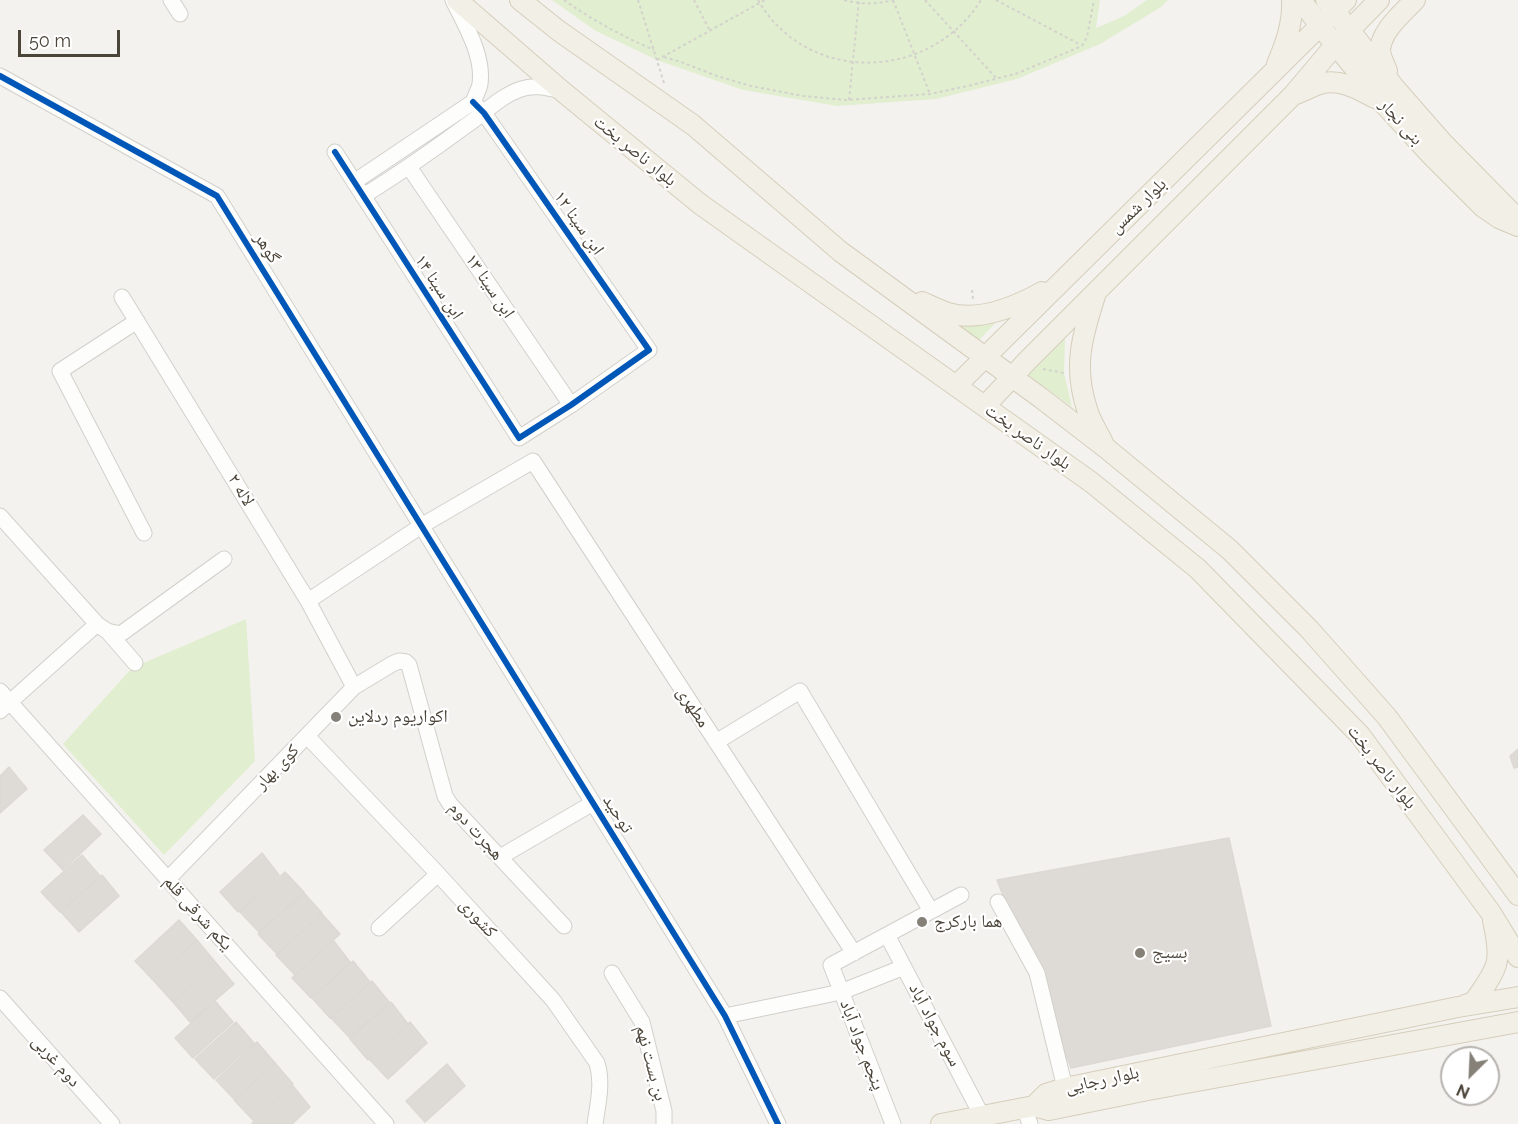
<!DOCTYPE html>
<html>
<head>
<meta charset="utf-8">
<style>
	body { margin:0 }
	#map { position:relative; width:1518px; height:1124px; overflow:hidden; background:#f4f2ee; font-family:Raleway,sans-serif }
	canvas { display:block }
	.north { position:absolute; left:1440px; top:1046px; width:60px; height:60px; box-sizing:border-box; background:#fff; border:2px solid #b7b4b0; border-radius:50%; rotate:204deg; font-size:16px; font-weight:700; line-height:24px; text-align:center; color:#4b4439 }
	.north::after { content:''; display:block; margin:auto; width:21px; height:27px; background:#868178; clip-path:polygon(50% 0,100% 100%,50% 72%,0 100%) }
	.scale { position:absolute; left:18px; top:30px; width:102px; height:27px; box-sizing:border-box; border:3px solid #4b4439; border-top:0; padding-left:8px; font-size:18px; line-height:21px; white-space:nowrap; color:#4b4439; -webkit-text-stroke:4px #fff; paint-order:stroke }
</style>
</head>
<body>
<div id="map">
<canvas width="1518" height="1124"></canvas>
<div class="north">N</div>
<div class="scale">50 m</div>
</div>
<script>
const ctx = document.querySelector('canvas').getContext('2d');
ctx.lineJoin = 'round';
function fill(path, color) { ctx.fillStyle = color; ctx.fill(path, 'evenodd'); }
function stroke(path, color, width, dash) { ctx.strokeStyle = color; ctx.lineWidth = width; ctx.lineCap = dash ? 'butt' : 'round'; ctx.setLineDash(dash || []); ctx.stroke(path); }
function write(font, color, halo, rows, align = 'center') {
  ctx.font = font + ' Raleway,"Noto Naskh Arabic",sans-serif'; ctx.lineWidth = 4.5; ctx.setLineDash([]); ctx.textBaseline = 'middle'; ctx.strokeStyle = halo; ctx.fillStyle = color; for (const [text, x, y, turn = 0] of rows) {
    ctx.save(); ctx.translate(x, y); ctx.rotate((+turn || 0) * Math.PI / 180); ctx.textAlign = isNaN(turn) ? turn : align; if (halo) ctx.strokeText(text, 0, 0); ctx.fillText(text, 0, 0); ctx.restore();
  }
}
const green = new Path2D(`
	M552,0H1100L1096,28L1124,16L1147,0H1168L1161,7L1100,44L1017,79L936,99L837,106L743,90L657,60L596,31Z
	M1002,316L979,340L946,318Z
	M1065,337L1064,373L1072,407L1026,373Z
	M246,619L255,761L164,855L63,744L132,668Z`);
const building = new Path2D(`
	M1518,749V767L1514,768L1510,756Z
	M9,767L27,789L0,813V776Z
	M83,815L101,834L63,870L44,850Z
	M1229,838L1271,1026L1071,1068L997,880Z
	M262,853L279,875L238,912L220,892Z
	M82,855L100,876L60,912L41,892Z
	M285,872L304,892L259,932L240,912Z
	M102,875L119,896L79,932L61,912Z
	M304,893L322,913L277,954L258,934Z
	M322,914L340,934L295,975L276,955Z
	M179,920L197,940L153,980L135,961Z
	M197,940L216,963L173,1002L153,980Z
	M333,940L350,962L311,998L292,978Z
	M353,961L370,982L330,1018L312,998Z
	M216,963L234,984L190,1022L173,1002Z
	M372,981L389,1002L350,1038L331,1018Z
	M215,1001L233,1022L193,1058L175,1038Z
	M391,1002L408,1024L368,1060L350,1039Z
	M236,1022L254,1043L214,1079L195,1059Z
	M410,1022L427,1043L388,1079L369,1059Z
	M257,1042L275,1063L235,1100L216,1080Z
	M275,1063L293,1084L253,1120L234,1100Z
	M447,1064L465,1086L425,1122L406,1101Z
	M293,1086L310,1107L292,1124H253L252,1123Z`);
const path = new Path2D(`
	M564,0C592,20 622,36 654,50
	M638,0L664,83
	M694,0L710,31
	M758,0C807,85 930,82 981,0
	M844,0C862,5 876,4 894,0
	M893,0L930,94
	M925,0L997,79
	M996,0L1081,45
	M664,57L681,62L717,76L751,86L803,96L846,100L930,94L972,85L1018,73L1082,46L1087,37L1094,0
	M657,60L765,0
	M849,100L859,0
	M972,290L973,299
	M1043,369L1064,373`);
const minor = new Path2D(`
	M171,0L180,14
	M0,76L217,196L725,1016L778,1124
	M335,152L519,438L571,405L649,350L484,113L473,102
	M409,167L571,405
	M354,182L473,102C475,96 479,90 480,84C484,55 465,25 453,0
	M363,196C399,174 433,150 467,125C485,113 500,96 521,89C535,84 548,88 562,91
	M122,297L308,601L354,687
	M137,321L60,371L144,533
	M0,516L97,624C106,631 111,634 122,633L224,559
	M308,601L421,526L533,461L854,953
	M109,633L135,663
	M0,691L386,1124
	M0,711L97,624
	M307,736L438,874L553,1000L597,1063C603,1083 598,1103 595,1124
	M716,742L800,691L931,911
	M500,857L593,803
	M168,879L354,687L392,664L399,661L406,662L409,665L445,796L450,804L564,926
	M998,902L1037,973L1065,1088
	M379,928L438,874
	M887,935L982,1116
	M612,973L642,1022L664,1111V1124
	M0,998L112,1124
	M725,1016L841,992L904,967
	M1024,1108L1030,1124
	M893,1124L831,965L961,895`);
const major = new Path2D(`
	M457,0L562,91L700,204L1091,482L1198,569L1360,735L1491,913L1518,957
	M520,0L559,31L693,125L841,252L1041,398L1106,448L1230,550L1309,629L1387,717L1518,895
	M1301,0L1320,26L1384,104L1431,155L1483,207L1499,218L1518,226
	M1326,0L1394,87L1443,143L1510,211L1518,226
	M1277,64C1286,43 1293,23 1292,0
	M1387,71C1385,65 1381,58 1380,52C1380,31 1402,14 1415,0
	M1296,94C1305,91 1314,85 1323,83C1342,79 1359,90 1375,98
	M1095,296C1082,336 1073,367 1087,409C1090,421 1098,432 1103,443
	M922,302C931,306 939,310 948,313C979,322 1015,307 1042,292
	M956,386L1346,0
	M985,406L1028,360L1293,95L1336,44L1379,0
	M1465,1005L1474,1002C1481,991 1492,978 1496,965C1500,952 1496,934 1493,921
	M1034,1106L1046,1094L1065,1088L1458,1007L1518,997
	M941,1124L1034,1106L1049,1110L1148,1090L1518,1022`);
const cycleway = new Path2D(`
	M0,76L217,196L725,1016L778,1124
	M335,152L519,438L571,405L649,350L484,113L473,102`);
const markers = [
	[336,717,6,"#868178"],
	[922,922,6,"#868178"],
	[1140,953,6,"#868178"]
];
const streetNames = [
	["بنی نجار",1401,122,48],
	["بلوار ناصر بخت",635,151,39],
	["بلوار شمس",1138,206,-44],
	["ابن سینا ۱۲",579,223,55],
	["گوهر",267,248,58],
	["ابن سینا ۱۳",490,286,56],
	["ابن سینا ۱۴",439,287,57],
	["بلوار ناصر بخت",1028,437,35],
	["لاله ۲",241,490,59],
	["مطهری",693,707,57],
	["کوی بهار",277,767,-46],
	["بلوار ناصر بخت",1382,767,52],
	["توحید",618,814,58],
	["هجرت دوم",476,831,48],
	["یکم شرقی قلم",198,913,48],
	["کشوری",478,918,48],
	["سوم جواد آباد",935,1025,62],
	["پنجم جواد آباد",862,1045,69],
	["دوم غربی",56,1061,48],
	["بن بست نهم",651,1063,75],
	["بلوار رجایی",1102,1080,-12]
];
const poiNames = [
	["اکواریوم ردلاین",348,717],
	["هما بارکرج",934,922],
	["بسیج",1152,953]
];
fill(green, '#e1eecf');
fill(building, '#dedbd6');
stroke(building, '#dcd9d4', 1.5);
stroke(minor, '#d2d0cb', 17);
stroke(major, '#d6cebb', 22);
stroke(path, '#d3d2cc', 2, [3, 3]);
stroke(minor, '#fdfdfc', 15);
stroke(major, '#f2efe6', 20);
stroke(cycleway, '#0057b8', 6);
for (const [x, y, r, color] of markers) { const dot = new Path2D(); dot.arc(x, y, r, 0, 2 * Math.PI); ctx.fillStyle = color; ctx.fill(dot); stroke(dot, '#fff', 2); }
write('18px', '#4b4439', '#fff', streetNames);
write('18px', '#4b4439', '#fff', poiNames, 'left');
</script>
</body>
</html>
